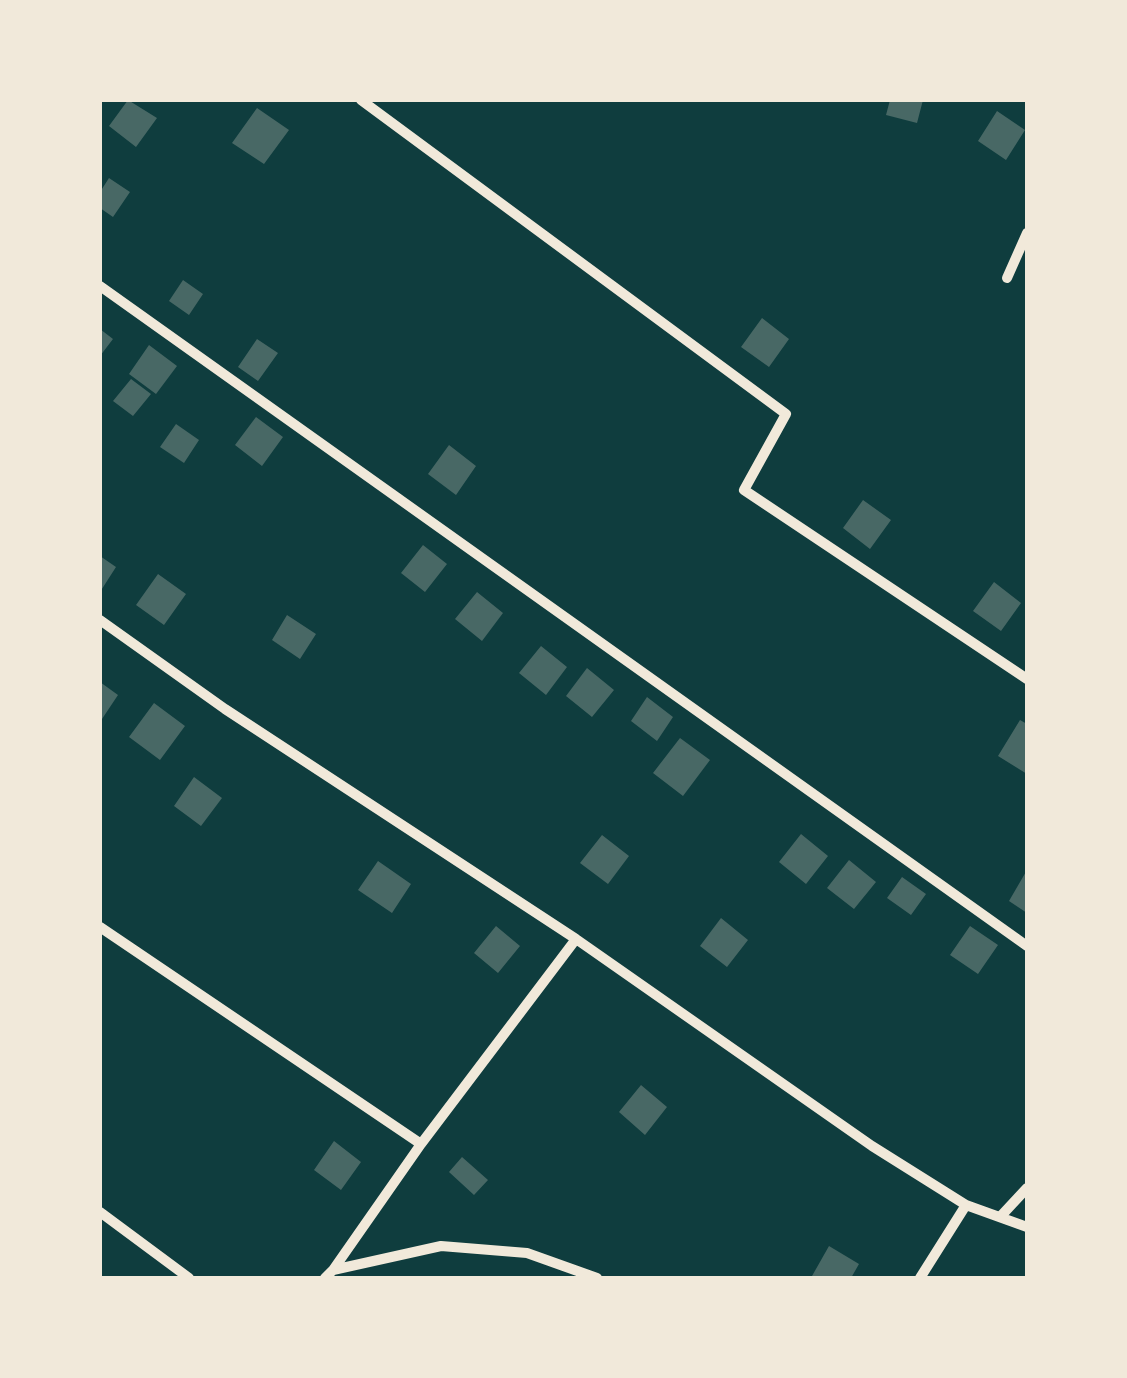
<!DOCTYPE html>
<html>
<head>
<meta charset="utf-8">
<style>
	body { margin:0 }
	#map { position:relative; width:1127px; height:1378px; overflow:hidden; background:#0f3d3e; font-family:"IBM Plex Sans",sans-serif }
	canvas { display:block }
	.frame { position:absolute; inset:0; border:102px solid #f1e9da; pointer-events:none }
</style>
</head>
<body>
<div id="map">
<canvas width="1127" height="1378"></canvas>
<div class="frame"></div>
</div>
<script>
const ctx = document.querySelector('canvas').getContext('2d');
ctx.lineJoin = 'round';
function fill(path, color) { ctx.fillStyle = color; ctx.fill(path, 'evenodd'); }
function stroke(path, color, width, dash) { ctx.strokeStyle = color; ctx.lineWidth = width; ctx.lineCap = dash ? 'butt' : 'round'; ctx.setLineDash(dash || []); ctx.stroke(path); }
const building = new Path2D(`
	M128,100L157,118L136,147L109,126Z
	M890,100H923L917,123L886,115Z
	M257,108L289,130L264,164L232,143Z
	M997,111L1025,130L1006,160L978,141Z
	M109,178L130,192L113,217L100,208V192Z
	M183,280L203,294L189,315L169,301Z
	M762,318L789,339L769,367L741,347Z
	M100,329L113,339L100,356Z
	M257,339L278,353L258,381L238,367Z
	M149,345L177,366L156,394L129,374Z
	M131,379L151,394L133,416L113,401Z
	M256,417L283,437L262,466L235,445Z
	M176,424L199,440L184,463L160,447Z
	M449,445L476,466L456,495L428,474Z
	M863,500L891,520L870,549L843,528Z
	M423,545L447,564L425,592L401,573Z
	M100,556L116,567L100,592Z
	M158,574L186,594L164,625L136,605Z
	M994,582L1021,603L1001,631L973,611Z
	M477,592L503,613L482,641L455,619Z
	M287,615L316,634L300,659L272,640Z
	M541,646L567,667L546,695L519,673Z
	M587,668L614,690L592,717L566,696Z
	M100,682L118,695L100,722Z
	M647,697L673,717L657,741L631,721Z
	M154,703L185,726L160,760L129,737Z
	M1020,720L1027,724V774L998,756Z
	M680,738L710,760L683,796L653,773Z
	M194,777L222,798L201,826L174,806Z
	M801,834L828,856L806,884L779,862Z
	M602,835L629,856L608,884L580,863Z
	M849,860L876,882L854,909L827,888Z
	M378,861L411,884L392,913L358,890Z
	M1027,870V913L1009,901Z
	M902,877L926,894L911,915L887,898Z
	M721,918L748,940L727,967L700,946Z
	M496,926L520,946L498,973L474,953Z
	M970,926L998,945L978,974L950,955Z
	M641,1085L667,1107L645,1135L619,1112Z
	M334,1141L361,1162L341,1190L314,1170Z
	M462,1157L488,1180L474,1195L449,1172Z
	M829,1246L859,1264L851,1278L812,1276Z`);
const minor = new Path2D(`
	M361,100L786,414L744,490L1027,679
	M1007,278L1027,233
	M100,286L1027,946
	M100,620L225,709L576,939L872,1146L966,1205L1027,1227
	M100,927L421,1144
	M100,1212L189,1278
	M1000,1217L1027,1188
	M333,1270L421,1144L576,939
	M325,1278L333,1270L441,1246L527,1253L597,1278
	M920,1278L966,1205`);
fill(building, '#486865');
stroke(minor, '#f1e9da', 10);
</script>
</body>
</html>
